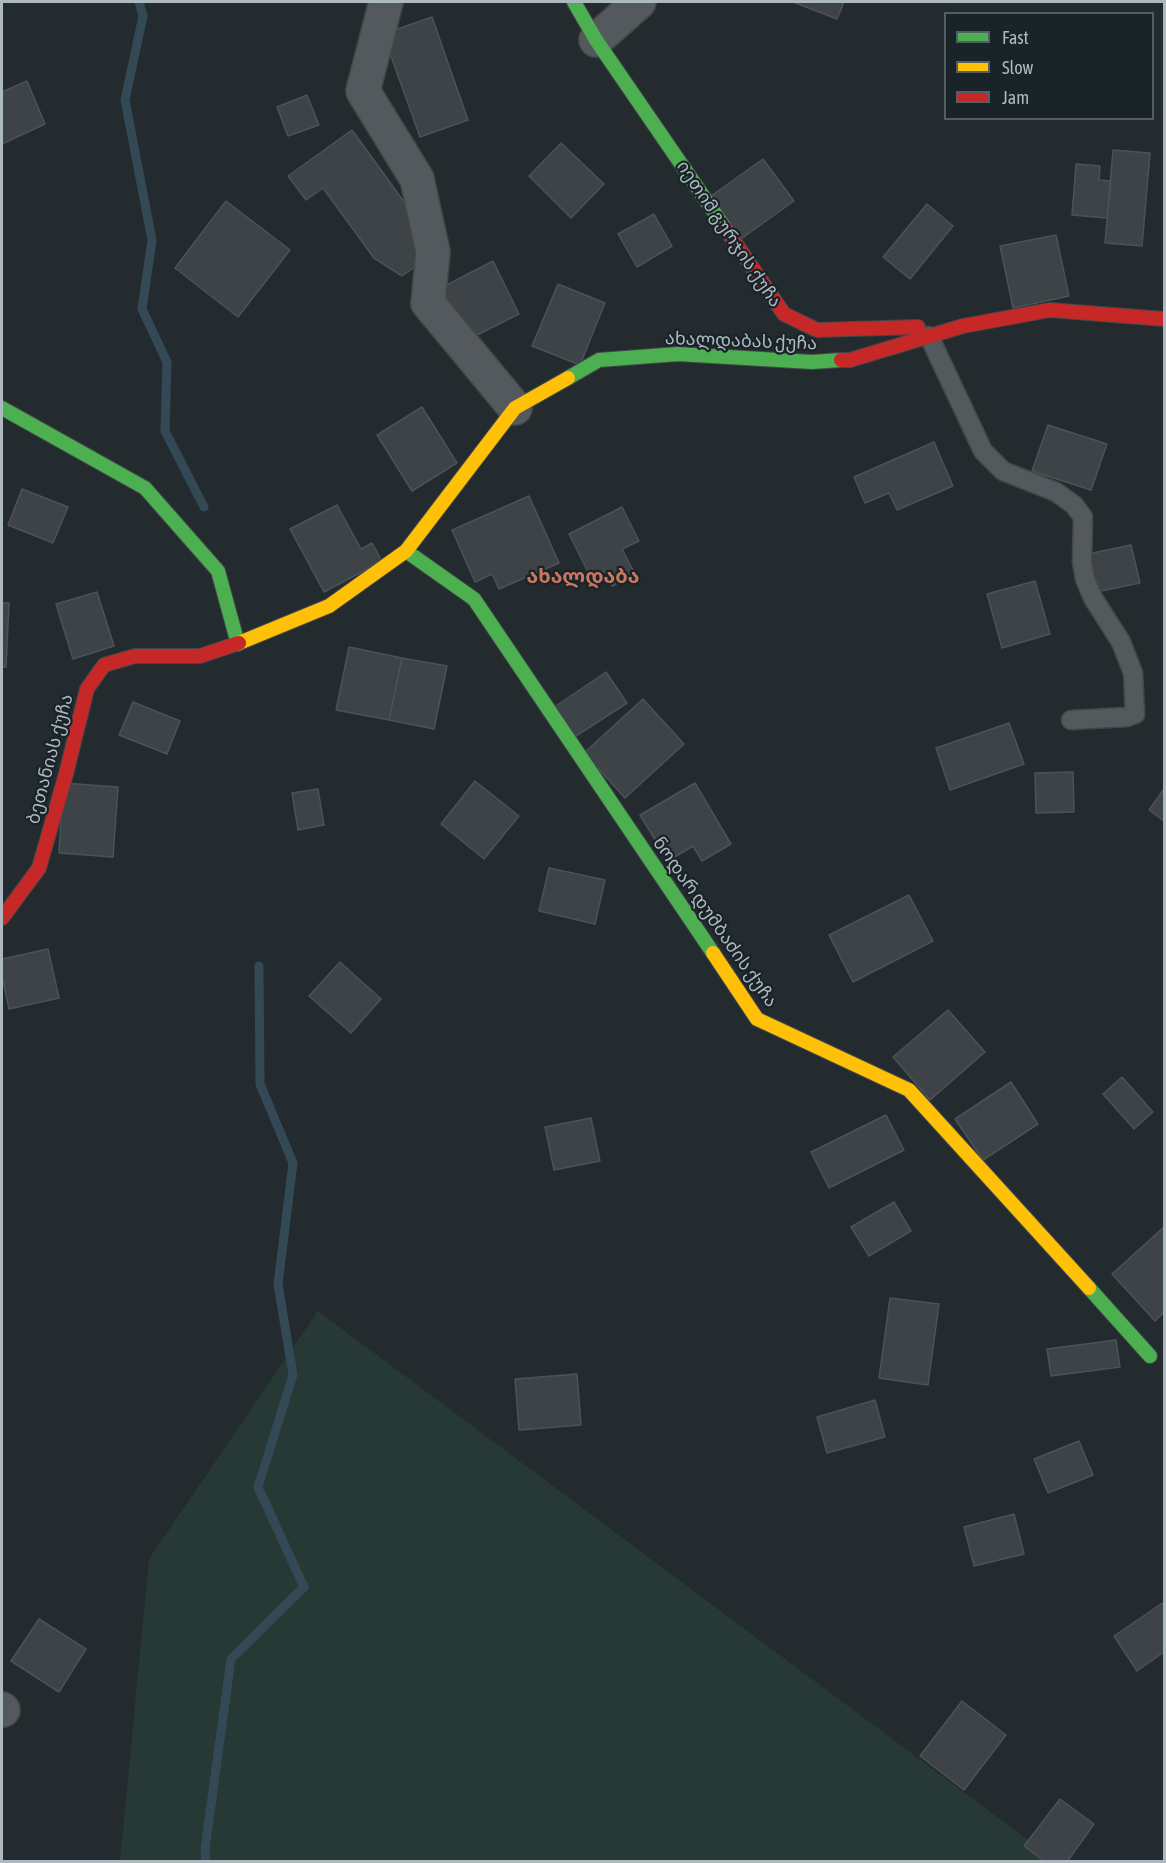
<!DOCTYPE html>
<html>
<head>
<meta charset="utf-8">
<style>
	body { margin:0 }
	#map { position:relative; width:1166px; height:1863px; overflow:hidden; background:#242b2f; font-family:"Asap Condensed",sans-serif }
	canvas { display:block }
	.frame { position:absolute; inset:0; border:3px solid #adb9c1; pointer-events:none }
	.legend { position:absolute; left:944px; top:12px; width:210px; height:108px; box-sizing:border-box; background:#192328; border:2px solid #545f65; margin:0; padding:8px 10px; list-style:none; font-size:18px; color:#adb9c1 }
	.legend li { display:flex; align-items:center; gap:12px; height:30px }
	.legend b { width:30px; border:2px solid #545f65 }
</style>
</head>
<body>
<div id="map">
<canvas width="1166" height="1863"></canvas>
<div class="frame"></div>
<ul class="legend">
<li><b style="height:8px;background:#4caf50"></b>Fast</li>
<li><b style="height:8px;background:#ffc107"></b>Slow</li>
<li><b style="height:8px;background:#c62828"></b>Jam</li>
</ul>
</div>
<script>
const ctx = document.querySelector('canvas').getContext('2d');
ctx.lineJoin = 'round';
function fill(path, color) { ctx.fillStyle = color; ctx.fill(path, 'evenodd'); }
function stroke(path, color, width, dash) { ctx.strokeStyle = color; ctx.lineWidth = width; ctx.lineCap = dash ? 'butt' : 'round'; ctx.setLineDash(dash || []); ctx.stroke(path); }
function write(font, color, halo, rows, align = 'center') {
  ctx.font = font + ' "Asap Condensed","Noto Sans Georgian",sans-serif'; ctx.lineWidth = 4.5; ctx.setLineDash([]); ctx.textBaseline = 'middle'; ctx.strokeStyle = halo; ctx.fillStyle = color; for (const [text, x, y, turn = 0] of rows) {
    ctx.save(); ctx.translate(x, y); ctx.rotate((+turn || 0) * Math.PI / 180); ctx.textAlign = isNaN(turn) ? turn : align; if (halo) ctx.strokeText(text, 0, 0); ctx.fillText(text, 0, 0); ctx.restore();
  }
}
const green = new Path2D(`
	M318,1311L1056,1861L120,1862L149,1559Z`);
const stream = new Path2D(`
	M139,2L143,16L125,100L152,240L142,309L167,362L165,431L204,507
	M206,1862L205,1849L231,1659L304,1587L258,1487L293,1375L278,1284L293,1163L260,1084L259,966`);
const building = new Path2D(`
	M793,2H844L837,19Z
	M432,17L468,120L420,137L383,34Z
	M27,81L45,124L2,144V92Z
	M307,95L319,125L288,136L277,107Z
	M352,130L420,224L423,261L402,276L374,258L323,188L306,200L288,176Z
	M561,143L604,184L571,218L529,176Z
	M1113,150L1150,153L1142,246L1105,243Z
	M763,159L794,201L741,239L711,196Z
	M1076,164L1100,166L1099,180L1111,181L1107,218L1072,215Z
	M226,201L290,250L238,317L175,268Z
	M927,204L953,226L910,279L883,257Z
	M654,214L672,246L637,267L618,234Z
	M1056,235L1069,296L1013,308L1000,246Z
	M493,261L519,314L463,342L437,290Z
	M558,284L605,303L580,365L532,346Z
	M422,407L457,463L412,491L377,435Z
	M1048,425L1107,444L1091,490L1032,471Z
	M934,442L953,486L897,510L889,493L865,503L854,477Z
	M22,489L68,507L53,543L8,525Z
	M529,496L559,563L499,589L492,574L475,582L452,530Z
	M337,505L361,549L372,543L382,561L324,592L290,529Z
	M622,507L639,541L622,549L635,574L612,586L605,571L591,578L569,534Z
	M1131,545L1140,583L1096,592L1088,554Z
	M1035,581L1050,634L1002,648L987,594Z
	M97,592L114,646L73,659L56,604Z
	M2,603H9L6,667H2Z
	M349,647L402,658L389,720L336,710Z
	M402,658L447,666L434,729L389,720Z
	M606,672L627,703L573,738L553,708Z
	M643,699L684,744L625,798L584,753Z
	M133,702L180,721L167,754L119,735Z
	M1009,723L1024,764L950,790L936,748Z
	M1073,772L1074,812L1036,813L1035,773Z
	M475,781L519,816L484,859L441,824Z
	M63,783L118,787L113,857L59,853Z
	M695,783L731,844L702,861L693,846L668,861L640,815Z
	M318,789L324,825L298,830L292,793Z
	M1164,789V821L1149,810Z
	M549,868L605,880L595,924L539,911Z
	M909,895L933,941L853,982L829,935Z
	M48,949L59,998L9,1009L2,976V959Z
	M340,962L381,999L351,1033L309,996Z
	M948,1010L985,1052L930,1100L893,1057Z
	M1122,1077L1153,1112L1134,1129L1103,1094Z
	M1011,1082L1038,1124L983,1160L955,1119Z
	M886,1115L904,1150L829,1188L811,1152Z
	M591,1118L600,1161L554,1170L545,1127Z
	M894,1202L911,1231L869,1256L851,1227Z
	M1164,1227V1312L1155,1321L1112,1274Z
	M890,1298L939,1304L928,1385L879,1378Z
	M1116,1340L1120,1367L1051,1376L1047,1349Z
	M577,1374L581,1425L519,1430L515,1379Z
	M875,1400L885,1437L827,1453L817,1417Z
	M1079,1441L1093,1475L1048,1493L1034,1459Z
	M1014,1514L1024,1554L974,1566L964,1527Z
	M1164,1602V1652L1137,1671L1114,1636Z
	M39,1619L86,1649L59,1692L11,1661Z
	M962,1701L1006,1735L964,1790L920,1756Z
	M1060,1799L1094,1824L1067,1862H1045L1024,1846Z`);
const lane = new Path2D(`
	M929,336L983,451L1003,471L1056,492L1074,505L1083,517L1082,562L1085,579L1093,598L1121,642L1133,673L1135,714L1127,717L1071,720`);
const street = new Path2D(`
	M386,2L363,91L417,179L433,252L428,303L515,408
	M596,40L639,2
	M2,1709L3,1710`);
const fast = new Path2D(`
	M574,2L596,40L725,228
	M568,378L599,360L678,354L812,362L841,360
	M2,408L145,488L218,571L238,644
	M406,551L474,599L713,953
	M1089,1288L1150,1356`);
const slow = new Path2D(`
	M239,643L329,606L406,551L515,408L568,378
	M713,953L757,1019L909,1090L1089,1288`);
const jam = new Path2D(`
	M725,228L784,314L817,330L918,327
	M841,360H850L963,326L1050,310L1164,319
	M2,918L39,868L66,774L87,689L104,665L135,656H200L239,643`);
const streetNames = [
	["იეთიმ გურჯის ქუჩა",729,234,56],
	["ახალდაბას ქუჩა",741,341,2],
	["ბეთანიას ქუჩა",50,759,-75],
	["ნოდარ დუმბაძის ქუჩა",715,922,55]
];
const neighbourhoodNames = [
	["ახალდაბა",583,577]
];
fill(green, '#273935');
stroke(stream, '#334955', 9);
fill(building, '#3d4347');
stroke(building, '#4c5357', 1.5);
stroke(lane, '#42474a', 21);
stroke(street, '#42474a', 36);
stroke(fast, '#42474a', 16);
stroke(slow, '#42474a', 16);
stroke(jam, '#42474a', 16);
stroke(lane, '#54595d', 18);
stroke(street, '#54595d', 33);
stroke(fast, '#4caf50', 14);
stroke(slow, '#ffc107', 14);
stroke(jam, '#c62828', 14);
write('18px', '#adb9c1', '#192328', streetNames);
write('bold 20px', '#c97760', '#192328', neighbourhoodNames);
</script>
</body>
</html>
